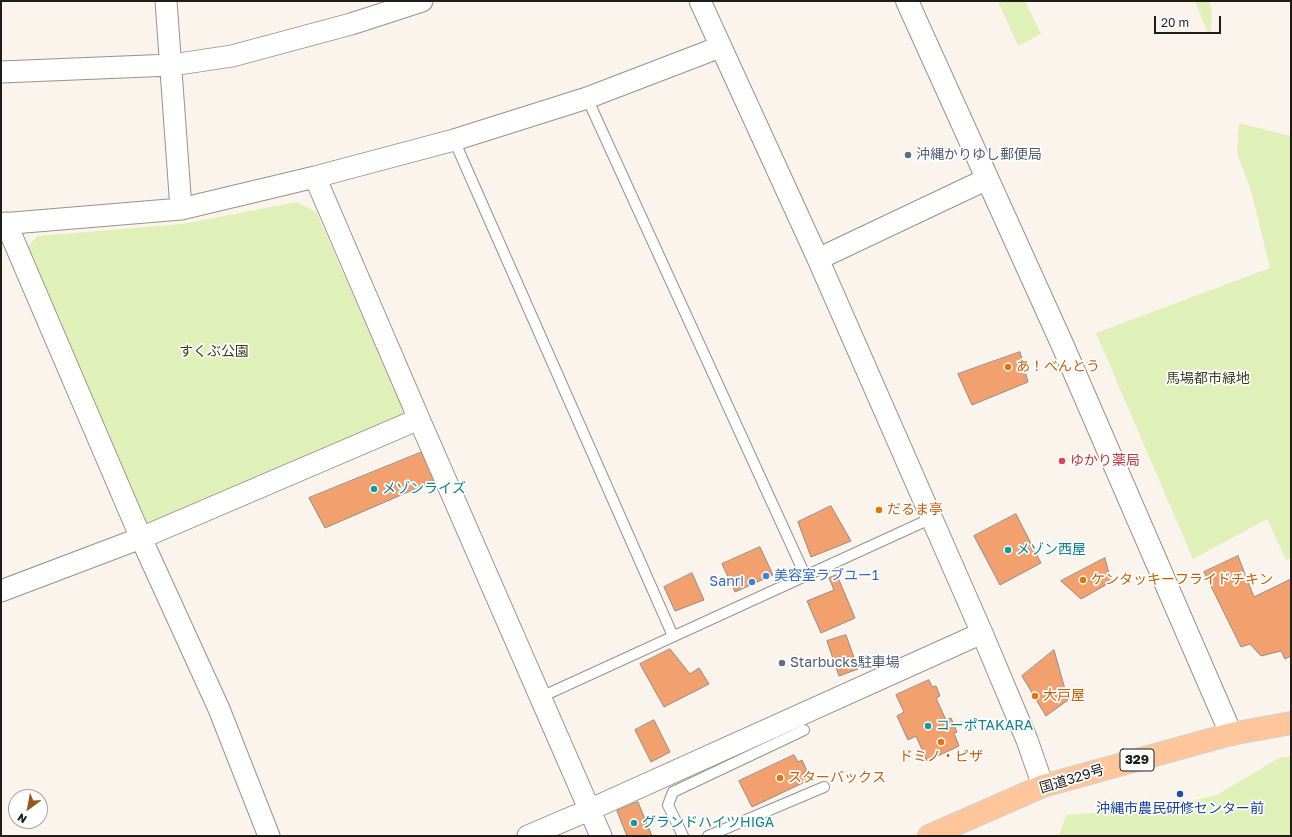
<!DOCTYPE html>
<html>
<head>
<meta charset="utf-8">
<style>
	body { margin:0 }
	#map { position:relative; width:1292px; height:837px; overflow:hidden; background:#fbf4ec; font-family:"Golos Text",sans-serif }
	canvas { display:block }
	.frame { position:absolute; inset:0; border:2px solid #1f1c1a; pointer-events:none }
	.north { position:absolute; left:8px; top:789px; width:40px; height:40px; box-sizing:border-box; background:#fff; border:1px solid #a5a4a3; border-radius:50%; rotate:212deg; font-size:11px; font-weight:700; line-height:16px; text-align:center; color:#1f1c1a }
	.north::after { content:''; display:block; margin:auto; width:14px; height:18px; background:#96591d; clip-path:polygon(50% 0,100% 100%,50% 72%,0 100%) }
	.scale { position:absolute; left:1154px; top:16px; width:67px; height:18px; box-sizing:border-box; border:2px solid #1f1c1a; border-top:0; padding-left:5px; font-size:12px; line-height:14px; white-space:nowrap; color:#1f1c1a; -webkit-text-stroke:3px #fff; paint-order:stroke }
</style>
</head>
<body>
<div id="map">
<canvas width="1292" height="837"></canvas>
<div class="frame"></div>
<div class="north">N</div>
<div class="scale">20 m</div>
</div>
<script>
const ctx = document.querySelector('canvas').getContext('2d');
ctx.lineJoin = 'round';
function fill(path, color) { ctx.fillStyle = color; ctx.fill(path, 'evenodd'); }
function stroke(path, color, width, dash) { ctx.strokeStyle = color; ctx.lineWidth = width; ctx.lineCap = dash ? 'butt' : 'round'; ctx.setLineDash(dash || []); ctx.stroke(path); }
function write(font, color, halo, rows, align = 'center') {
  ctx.font = font + ' "Golos Text","Noto Sans JP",sans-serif'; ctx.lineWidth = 3.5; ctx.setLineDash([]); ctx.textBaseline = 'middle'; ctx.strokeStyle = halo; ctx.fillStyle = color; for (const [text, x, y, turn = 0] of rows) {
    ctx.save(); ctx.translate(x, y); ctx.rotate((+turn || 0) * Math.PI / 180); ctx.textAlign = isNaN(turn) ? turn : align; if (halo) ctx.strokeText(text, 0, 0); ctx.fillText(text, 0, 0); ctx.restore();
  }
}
const green = new Path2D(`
	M998,1H1025L1041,34L1018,46Z
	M1195,1H1209L1212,12L1211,32L1207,31Z
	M1239,123L1291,136V558L1286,560L1267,519L1193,559L1096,333L1270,268L1251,190L1237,154Z
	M297,202L316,212L406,415L146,524L25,251L37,236L182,224Z
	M1291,756V836H1059L1066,815L1162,808L1217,795L1279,758Z`);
const building = new Path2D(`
	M1020,352L1028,382L972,405L958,374Z
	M427,450L438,479L325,528L309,498Z
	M831,506L851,541L811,557L798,522Z
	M1016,514L1041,563L1000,585L974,536Z
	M760,547L773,575L735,592L722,564Z
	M1238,556L1254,597L1291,579V656L1285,659L1281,651L1261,656L1250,644L1241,647L1204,572Z
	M1105,558L1111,582L1081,599L1061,581Z
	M692,573L704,600L675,611L664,587Z
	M837,575L855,618L821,633L807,601L834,590L829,578Z
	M846,635L858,669L839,676L827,641Z
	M670,649L690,674L699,668L709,684L664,707L640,664Z
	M1054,650L1068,700L1046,716L1022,676Z
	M929,680L932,687L936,686L940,696L936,698L946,720L951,718L957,732L954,733L959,746L927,761L916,736L908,740L897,716L904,712L896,695Z
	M654,720L670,752L651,762L635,730Z
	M794,755L798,762L802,760L807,771L803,773L807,781L752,807L739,781Z
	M638,802L652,836H627L617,811Z`);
const service = new Path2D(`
	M587,98L805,575
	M454,140L673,636
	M541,697L932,518
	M683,836L668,805L673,792L804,730
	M708,836L824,787`);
const minor = new Path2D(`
	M166,1L181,209
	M700,1L818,259L982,633L1027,740L1043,786
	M1,72L172,65L232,56L351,24L422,1
	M315,177L419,419L601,836
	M6,223L141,538L219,709L269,836
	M1,224L181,209L315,177L454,140L587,98L720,47
	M818,259L987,179
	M1,591L141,538L419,419
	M528,836L589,810L982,633`);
const tertiary = new Path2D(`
	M907,1L1063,346L1231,734`);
const trunk = new Path2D(`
	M929,836L1043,786L1231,734L1291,723`);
const markers = [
	[908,155,4,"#5c6f8a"],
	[1008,367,4,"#e8710a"],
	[1062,461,4,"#e0444e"],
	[374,489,4,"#0f9aa8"],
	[879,510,4,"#e8710a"],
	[1008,550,4,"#0f9aa8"],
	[766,576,4,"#3f7fe0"],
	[1083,580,4,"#e8710a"],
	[752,582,4,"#3f7fe0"],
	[782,663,4,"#5c6f8a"],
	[1035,696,4,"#e8710a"],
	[928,726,4,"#0f9aa8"],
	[941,742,4,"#e8710a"],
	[780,778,4,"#e8710a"],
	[1180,794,4,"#1a4fb4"],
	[634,823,4,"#0f9aa8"]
];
const shields = [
	[1137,760,34]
];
const shieldNames = [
	["329",1137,760]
];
const serviceNames = [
	["沖縄かりゆし郵便局",916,155],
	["Starbucks駐車場",790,663]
];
const parkNames = [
	["すくぶ公園",214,352],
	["馬場都市緑地",1208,379]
];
const foodNames = [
	["あ！べんとう",1016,367],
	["だるま亭",887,510],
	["ケンタッキーフライドチキン",1091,580],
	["大戸屋",1043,696],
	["ドミノ・ピザ",941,757,"center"],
	["スターバックス",788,778]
];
const healthNames = [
	["ゆかり薬局",1070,461]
];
const cultureNames = [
	["メゾンライズ",382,489],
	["メゾン西屋",1016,550],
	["コーポTAKARA",936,726],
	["グランドハイツHIGA",642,823]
];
const shopNames = [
	["美容室ラブユー1",774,576],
	["Sanri",744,582,"right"]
];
const streetNames = [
	["国道329号",1072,779,-17]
];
const transitNames = [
	["沖縄市農民研修センター前",1180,809]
];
fill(green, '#e0f0b9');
fill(building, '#f2a06e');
stroke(building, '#958b86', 1);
stroke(service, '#99928b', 12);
stroke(minor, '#99928b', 23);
stroke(tertiary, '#99928b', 24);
stroke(trunk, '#d2d2d1', 24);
stroke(service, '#fff', 10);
stroke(minor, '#fff', 21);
stroke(tertiary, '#fff', 22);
stroke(trunk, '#fec69a', 22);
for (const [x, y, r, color] of markers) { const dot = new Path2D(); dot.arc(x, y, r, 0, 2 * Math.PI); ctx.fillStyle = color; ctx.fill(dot); stroke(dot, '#fff', 1.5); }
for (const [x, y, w] of shields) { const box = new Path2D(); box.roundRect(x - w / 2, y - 11, w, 22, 3); ctx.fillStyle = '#fff'; ctx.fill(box); stroke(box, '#1f1c1a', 1); }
write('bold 13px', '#1f1c1a', null, shieldNames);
write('14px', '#4e5e75', '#fff', serviceNames, 'left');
write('14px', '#353e18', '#fff', parkNames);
write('14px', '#c56008', '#fff', foodNames, 'left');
write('14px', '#be3a42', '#fff', healthNames, 'left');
write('14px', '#0d838f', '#fff', cultureNames, 'left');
write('14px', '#366cbe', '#fff', shopNames, 'left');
write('14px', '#1f1c1a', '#fff', streetNames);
write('14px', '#164399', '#fff', transitNames);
</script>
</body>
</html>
